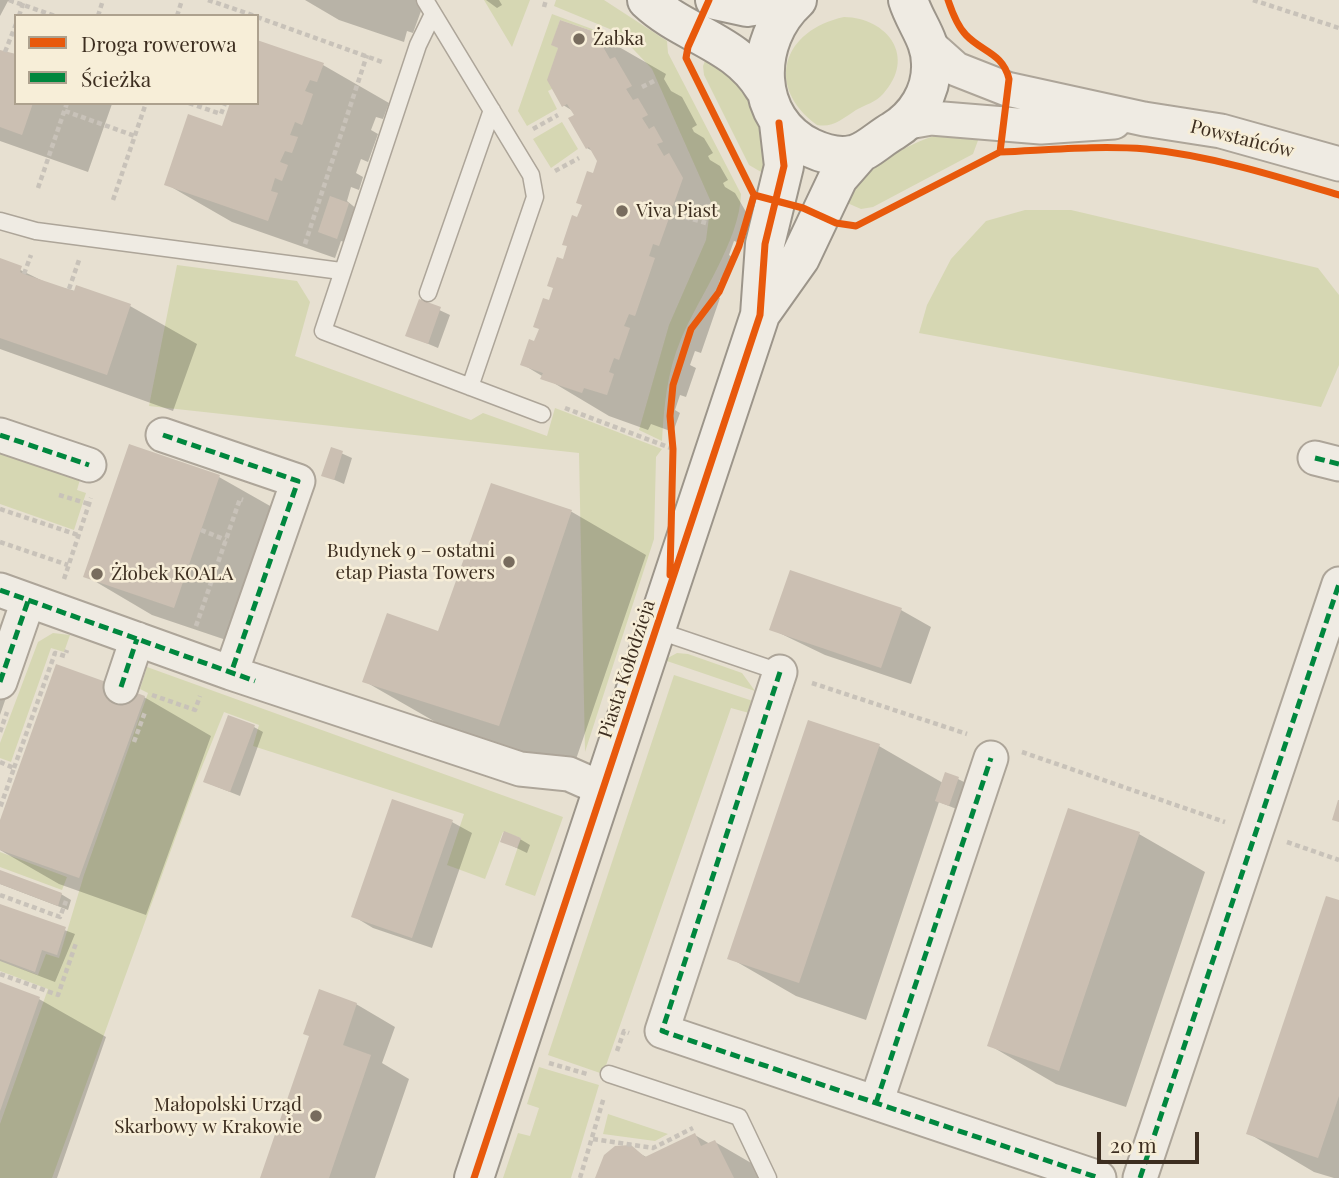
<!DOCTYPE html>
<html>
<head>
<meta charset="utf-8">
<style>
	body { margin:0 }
	#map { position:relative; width:1339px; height:1178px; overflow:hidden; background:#e7e0d1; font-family:"Playfair Display",serif }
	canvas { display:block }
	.legend { position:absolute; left:14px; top:14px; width:245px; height:91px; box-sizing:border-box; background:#f7eed8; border:2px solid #ada18e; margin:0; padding:9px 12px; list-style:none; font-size:21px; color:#3d2e20 }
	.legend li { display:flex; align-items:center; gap:14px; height:35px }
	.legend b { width:35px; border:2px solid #ada18e }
	.scale { position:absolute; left:1097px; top:1132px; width:102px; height:32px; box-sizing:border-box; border:4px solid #3d2e20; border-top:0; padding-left:9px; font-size:21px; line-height:24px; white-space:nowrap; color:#3d2e20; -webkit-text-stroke:5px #f7eed8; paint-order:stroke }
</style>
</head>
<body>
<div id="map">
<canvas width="1339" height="1178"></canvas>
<ul class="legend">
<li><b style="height:9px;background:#e8590c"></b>Droga rowerowa</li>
<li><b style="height:9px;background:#00873e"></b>Ścieżka</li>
</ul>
<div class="scale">20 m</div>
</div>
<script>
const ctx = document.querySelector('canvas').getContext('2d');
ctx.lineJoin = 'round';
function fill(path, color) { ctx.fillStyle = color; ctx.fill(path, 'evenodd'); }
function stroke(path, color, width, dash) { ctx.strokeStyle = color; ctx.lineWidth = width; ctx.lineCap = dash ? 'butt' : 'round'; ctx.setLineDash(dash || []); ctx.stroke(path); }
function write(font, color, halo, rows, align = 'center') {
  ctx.font = font + ' "Playfair Display",serif'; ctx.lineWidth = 5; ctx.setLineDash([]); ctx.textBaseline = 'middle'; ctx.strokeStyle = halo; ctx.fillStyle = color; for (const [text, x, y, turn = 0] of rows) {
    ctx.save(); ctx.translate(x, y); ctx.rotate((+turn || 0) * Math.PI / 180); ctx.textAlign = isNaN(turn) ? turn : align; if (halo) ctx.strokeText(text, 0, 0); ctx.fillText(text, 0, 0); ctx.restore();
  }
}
const green = new Path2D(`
	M484,0H530L512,47Z
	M556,0H604L667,41L668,53L741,194C740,240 699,297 681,339C667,372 664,406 662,441L639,430L669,325L706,240L711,202L652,69L617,32L554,6Z
	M552,14L600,32L614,42L609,45L601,34L560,20L552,45L558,48L552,89L548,91L557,109L527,126L518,111Z
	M844,17C888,18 917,57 883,94C876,102 865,105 856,110C842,119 833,128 817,125C764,86 783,30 844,17Z
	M709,51L731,70L761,118L768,176L749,165L704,75L703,66Z
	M562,122L578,149L551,168L533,139Z
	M940,134L980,135L973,154L873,207L861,209L845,202C864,169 903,145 940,134Z
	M1025,210H1071L1318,268L1339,295V365L1321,407L919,333L927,305L951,259L986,221Z
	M177,265L297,281L310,302L295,356L471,420L483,413L547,436L555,408L662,449L656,457L654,539L585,752L579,453L149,406Z
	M0,449L81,476L77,490L86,493L74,530L0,504Z
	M53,633L70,635L64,652L51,648L11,762L0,758V743L38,642Z
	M677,653L688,654L742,673L755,691L664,660Z
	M147,667L563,817L535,896L505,885L521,838L503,832L485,879L447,865L464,814L253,746L259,725L224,712L195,784L52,1178H0V1124L48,989L0,971V961L38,975L46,954L59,958L84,875L148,693L140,689Z
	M674,675L756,702L749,713L731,708L603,1074L548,1055Z
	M0,852L67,877L62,890L0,867Z
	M539,1067L599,1085L571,1178H503L518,1133L530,1136L539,1108L527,1104Z
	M608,1114L668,1134L655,1141L603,1134Z`);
const shadow = new Path2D(`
	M0,0H14L13,4L8,1L0,16Z
	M305,0H425L413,33L407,31L404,42L339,20Z
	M486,0H499L502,5L497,8Z
	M600,36L666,74L664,79L671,91L682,97L697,125L692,128L694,132L704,138L713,153L708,156L710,160L720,166L728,180L723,183L725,187L735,193L749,217L740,243L734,241L729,255L734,258L726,282L720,280L715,295L720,298L701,353L695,351L690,365L696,368L686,397L680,395L675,410L680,413L673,432L651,424L648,430L609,416L522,364L535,343L599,161L594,152L587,148L573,111L563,105Z
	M0,52L16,103L112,104L88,172L0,141Z
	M323,65L389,103L383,119L376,117L371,130L378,134L368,162L361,159L356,173L363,177L359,190L351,187L347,201L358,210L347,243L341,241L335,258L232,222L166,184L223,128L257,103Z
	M0,260L49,284L130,306L197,344L173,411L0,349Z
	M420,301L450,315L438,348L407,335Z
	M332,449L352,458L344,484L323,475Z
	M219,477L286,515L241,645L152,615L86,576Z
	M492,485L572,512L646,555L573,768L439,724L364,681L439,633Z
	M901,610L931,627L911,684L825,655L771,629Z
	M0,642L24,660L14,691L9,689L0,715Z
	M144,697L211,736L146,915L59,884L0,850V826Z
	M254,727L263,732L240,796L205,782Z
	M879,746L943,783L958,779L968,784L959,810L939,802L866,1020L796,996L730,958Z
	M452,822L472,833L432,948L373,928L353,916Z
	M1139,834L1205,872L1126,1107L1056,1084L989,1045Z
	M520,839L530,845L527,853L502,841Z
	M0,871L61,894L71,900L68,910L0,884Z
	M1339,902V1178H1334L1314,1172L1248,1133Z
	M0,906L75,934L55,982L0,961Z
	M0,984L39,999L106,1037L57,1178H0Z
	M356,1004L395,1027L382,1063L409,1079L375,1178H262Z
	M695,1135L710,1144L715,1142L777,1178H598L628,1147L648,1158Z`);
const building = new Path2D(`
	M560,20L601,34L599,40L610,59L615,57L632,86L626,89L633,100L638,98L648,115L642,118L649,129L654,126L663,142L657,144L664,156L669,153L683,178L673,206L667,204L663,216L669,218L659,246L653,244L649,256L655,258L635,316L629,314L624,326L630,328L619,360L614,358L609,372L614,374L607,395L584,388L582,393L540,379L543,373L520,365L529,339L534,341L539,329L533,327L543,298L549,300L553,288L547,286L557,257L563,259L567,246L562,245L572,215L577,217L582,205L576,203L587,171L593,173L597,161L589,147L586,149L568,118L574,115L567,104L562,107L547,80L558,48L551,45Z
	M257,40L324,63L317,82L310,80L305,91L313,94L302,125L295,122L290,135L298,137L292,153L285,151L280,162L288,165L282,181L275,178L271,191L278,193L268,221L164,185L188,114L222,126L230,103H257Z
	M0,50L16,54V103H33L22,135L0,127Z
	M330,196L349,203L337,239L318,232Z
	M0,258L22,266L20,272L24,274L74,291L76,285L131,304L107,375L0,338Z
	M419,299L441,307L428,344L405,336Z
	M129,444L220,475L174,608L83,577Z
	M331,447L343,451L334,480L321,476Z
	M491,483L572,510L499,726L362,682L387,613L438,631Z
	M790,570L902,608L881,668L769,630Z
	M56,664L145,696L79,878L0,850V820Z
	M228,715L255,725L230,792L203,782Z
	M808,720L880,744L799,983L727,959Z
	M945,772L959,777L949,806L935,801Z
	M392,799L453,820L412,938L351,917Z
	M1338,800H1339V822L1332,820Z
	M1068,808L1140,832L1059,1071L987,1046Z
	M504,831L521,838L517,848L500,842Z
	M0,870L62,893L58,906L0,884Z
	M1326,896L1339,900V1096L1318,1158L1246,1134Z
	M0,904L66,927L57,955L42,950L35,972L0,959Z
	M0,982L40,997L0,1111Z
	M319,989L357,1003L343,1045L371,1055L329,1178H260L309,1036L303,1034Z
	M695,1133L701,1146L715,1140L734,1178H595L604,1155L615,1146L631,1145L645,1157Z`);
const path = new Path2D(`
	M9,0L55,16
	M208,0L255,16
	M1253,0L1339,28
	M544,7L546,0
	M19,16L24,0
	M98,16L103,0
	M177,16L182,0
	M257,17L385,63
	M5,52L16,24
	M642,87L654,81
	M189,103L221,114L225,103
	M65,111L135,136
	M533,129L558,115
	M555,171L579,158
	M38,188L67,103
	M113,200L146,103
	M685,217L706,223
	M305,244L367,55
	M24,274L31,255
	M69,289L79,260
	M565,408L673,449
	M59,495L89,504
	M0,509L78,535
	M201,530L226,540
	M0,542L68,565
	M64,579L91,498
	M196,626L240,499L243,500
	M812,683L967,734
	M152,695L195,710L200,696
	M0,732L7,712
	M134,742L145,712
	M1022,752L1225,822
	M0,762L14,768L0,808
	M14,768L55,653L65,656L67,650
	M1287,842L1339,860
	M0,895L60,917L66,901
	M0,974L58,995L76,943
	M617,1051L624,1031L629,1033
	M549,1063L587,1074
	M593,1139L653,1148L693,1128
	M580,1178L604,1097`);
const lane = new Path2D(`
	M425,0L531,175L535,197L470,387
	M433,14L418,45L323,331L542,414
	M0,221L36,231L341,271
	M428,293L492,110
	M656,630L780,672
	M609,1074L739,1117L768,1178`);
const street = new Path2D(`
	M928,44L956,69L1007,89L1144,119L1221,131L1339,164
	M903,123L931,118L1041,127L1114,122
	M0,435L89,465
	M163,435L298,481L231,673
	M1315,458L1339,464
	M0,590L231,673L475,754L520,769L569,774L603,789
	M780,672L662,1031L1099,1178
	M0,682L28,601
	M121,687L137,639
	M876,1103L991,758
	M1140,1178L1339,584`);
const secondary = new Path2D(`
	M647,0C684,35 737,42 764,88
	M715,0L747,7L790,0
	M797,0C752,41 752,120 811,148C824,154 837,158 852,155C866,153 880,138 893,131C916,117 932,92 931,64C931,39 915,23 908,0
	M761,313L800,258L838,178L859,154
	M474,1178L760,315L765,244L784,166L779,123`);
const quiet = new Path2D(`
	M0,435L89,465
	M163,435L298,481L231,673
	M1315,458L1339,464
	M0,590L255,681
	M780,672L662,1031L1099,1178
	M0,682L28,601
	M121,687L137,639
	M876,1103L991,758
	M1140,1178L1339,584`);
const cycleway = new Path2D(`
	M709,0L688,47L686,58L754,195L803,208L836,223L856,226L1000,152L1009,79C1003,53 982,52 966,35C957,26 952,12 948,0
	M1000,152C1048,150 1098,145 1146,149C1212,156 1276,176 1339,195
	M670,575L673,449L670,416L673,385L691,329L719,292L739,246L754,195
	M474,1178L760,315L765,244L784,166L779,123`);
const markers = [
	[579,39,7,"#786c5e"],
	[622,211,7,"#786c5e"],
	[509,562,7,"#786c5e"],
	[97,574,7,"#786c5e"],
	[316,1116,7,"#786c5e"]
];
const poiNames = [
	["Żabka",593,39],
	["Viva Piast",636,211],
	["Budynek 9 – ostatni",495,551,"right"],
	["etap Piasta Towers",495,573,"right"],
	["Żłobek KOALA",111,574],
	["Małopolski Urząd",302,1105,"right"],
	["Skarbowy w Krakowie",302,1127,"right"]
];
const streetNames = [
	["Powstańców",1242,139,14],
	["Piasta Kołodzieja",627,669,-72]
];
fill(green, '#d6d7b3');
fill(shadow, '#0003');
fill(building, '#cbbfb2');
stroke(lane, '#ada599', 19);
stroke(street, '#ada599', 37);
stroke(secondary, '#9c958a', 42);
stroke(path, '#c8c2b9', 4.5, [5, 3.5]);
stroke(lane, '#efebe3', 16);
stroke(street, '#efebe3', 33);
stroke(secondary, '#efebe3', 38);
stroke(quiet, '#00873e', 5, [10, 5]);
stroke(cycleway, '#e8590c', 7);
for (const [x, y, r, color] of markers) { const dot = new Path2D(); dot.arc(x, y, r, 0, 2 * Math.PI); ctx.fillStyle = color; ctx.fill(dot); stroke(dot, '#f7eed8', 2.5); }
write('19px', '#3d2e20', '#f7eed8', poiNames, 'left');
write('19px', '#3d2e20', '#f7eed8', streetNames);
</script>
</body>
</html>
